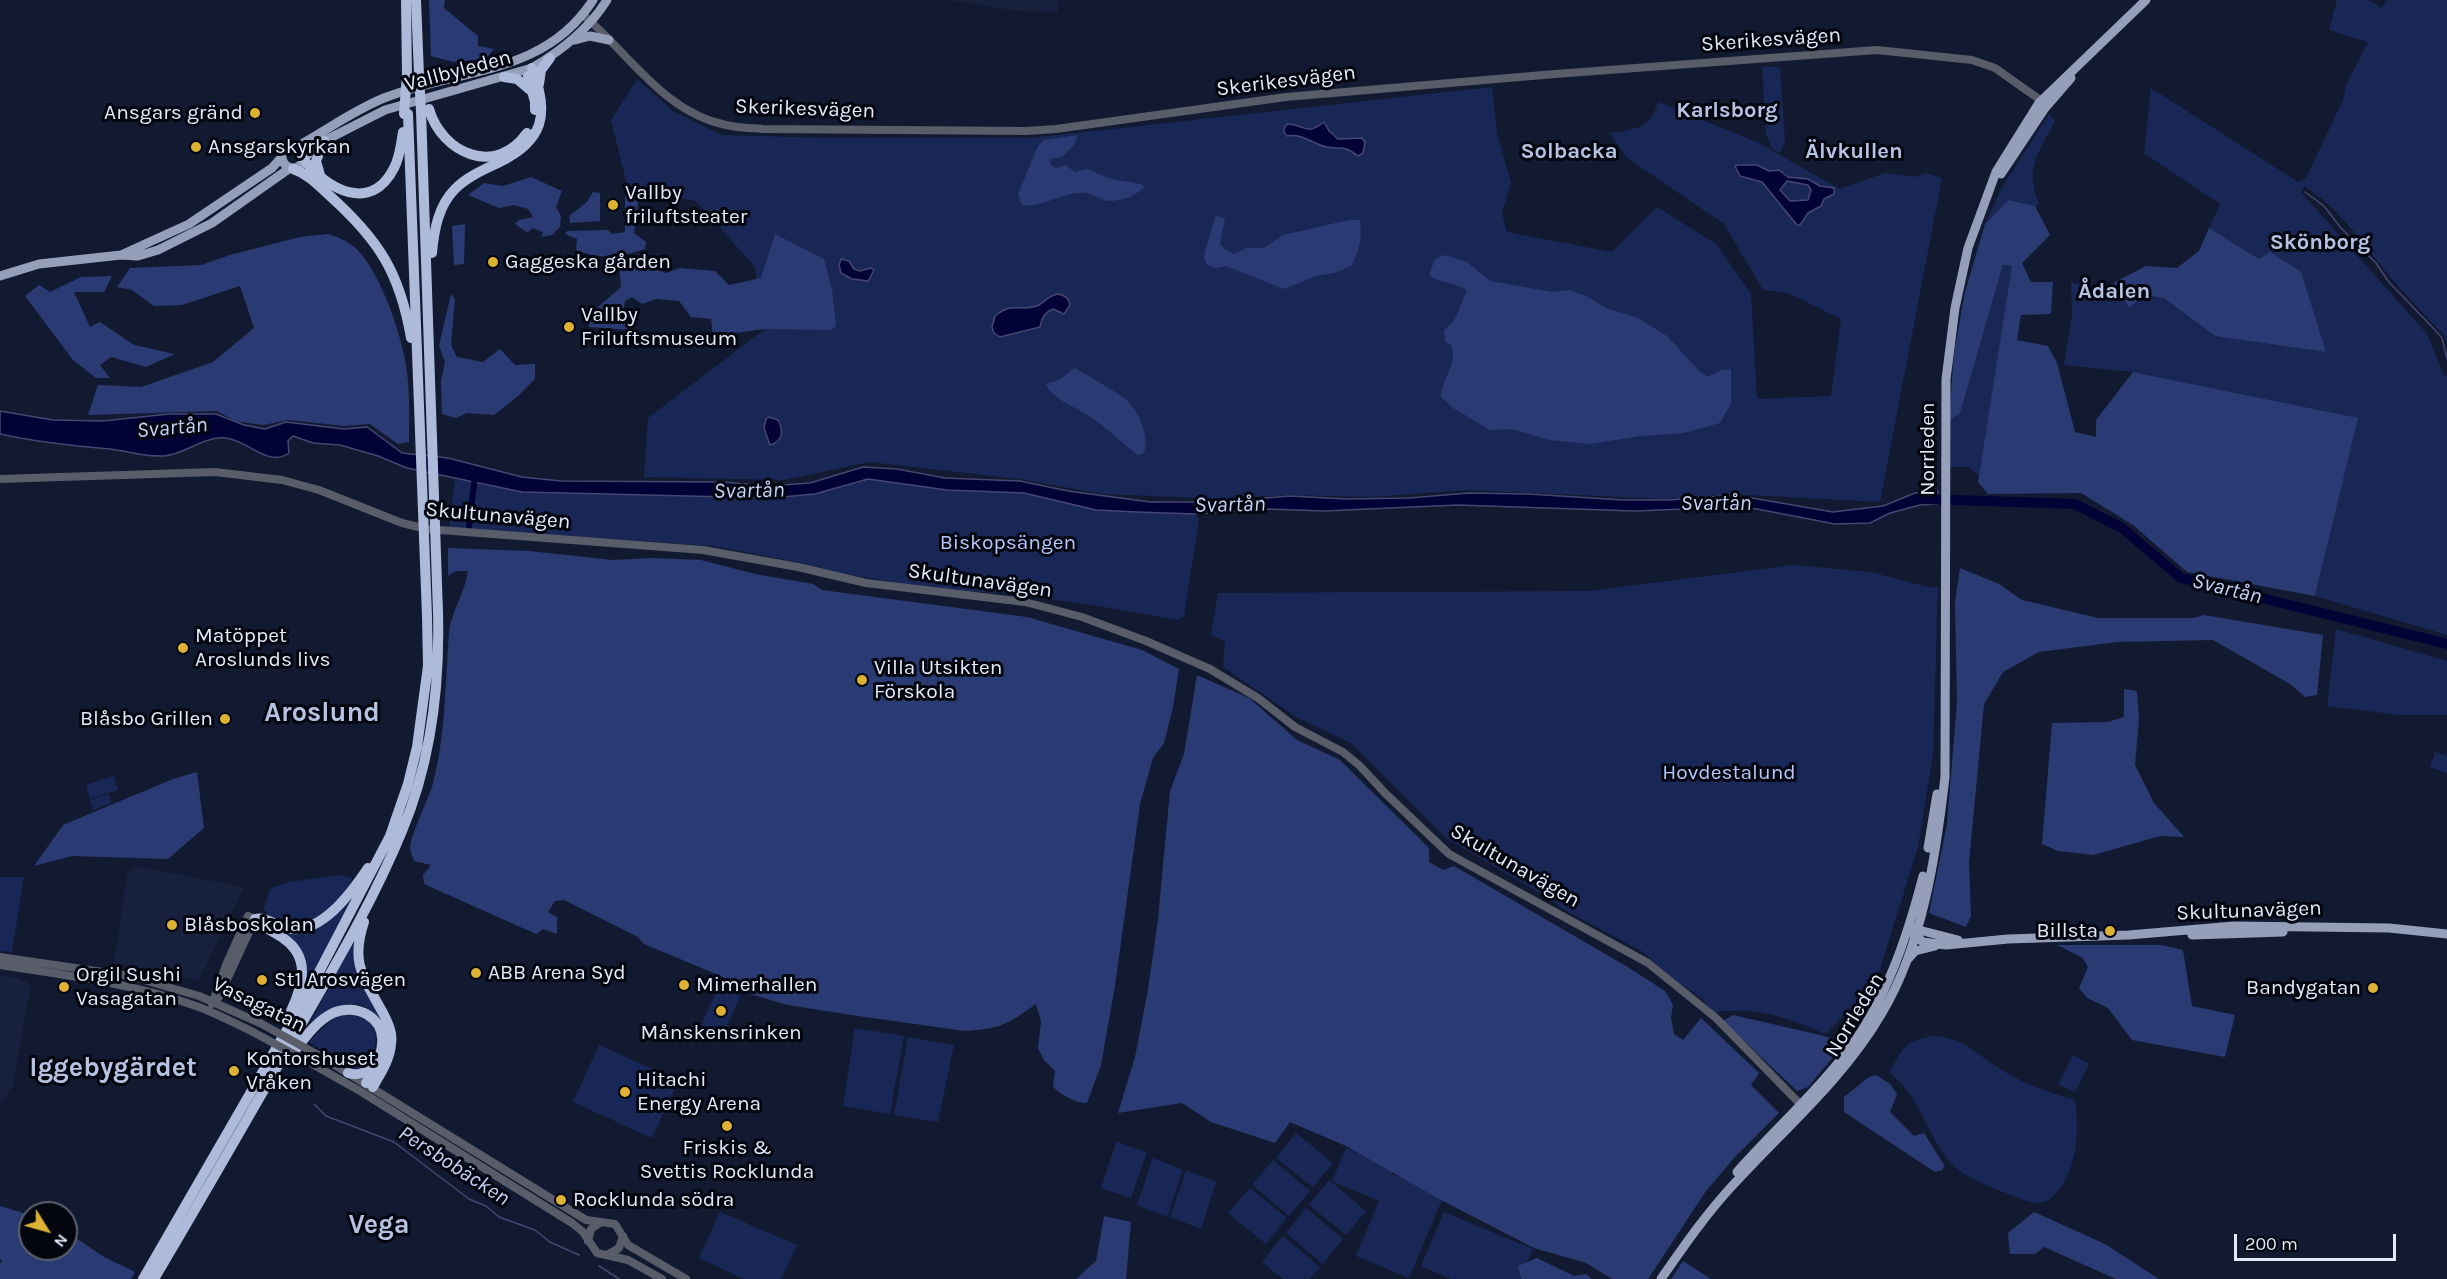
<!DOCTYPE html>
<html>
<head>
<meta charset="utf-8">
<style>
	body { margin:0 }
	#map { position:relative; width:2447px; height:1279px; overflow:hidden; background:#121a31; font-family:Karla,sans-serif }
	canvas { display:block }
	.north { position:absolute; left:18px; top:1201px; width:60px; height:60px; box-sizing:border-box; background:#03060f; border:2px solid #5c616d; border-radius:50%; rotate:127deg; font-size:16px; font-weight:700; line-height:24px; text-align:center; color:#e2e9f9 }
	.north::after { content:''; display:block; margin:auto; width:21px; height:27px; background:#ddb133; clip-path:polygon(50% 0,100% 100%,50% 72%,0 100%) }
	.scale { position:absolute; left:2234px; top:1234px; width:162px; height:27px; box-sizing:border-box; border:3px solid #e2e9f9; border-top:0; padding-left:8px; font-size:18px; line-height:21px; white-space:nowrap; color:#e2e9f9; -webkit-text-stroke:4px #03060f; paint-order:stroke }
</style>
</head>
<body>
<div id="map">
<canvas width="2447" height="1279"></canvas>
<div class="north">N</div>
<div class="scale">200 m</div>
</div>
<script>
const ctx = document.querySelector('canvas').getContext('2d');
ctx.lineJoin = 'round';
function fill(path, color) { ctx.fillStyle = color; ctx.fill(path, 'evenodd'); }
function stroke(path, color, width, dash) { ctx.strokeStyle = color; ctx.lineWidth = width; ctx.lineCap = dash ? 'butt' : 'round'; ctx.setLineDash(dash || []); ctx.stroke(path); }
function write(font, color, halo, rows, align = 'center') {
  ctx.font = font + ' Karla,sans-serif'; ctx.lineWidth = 6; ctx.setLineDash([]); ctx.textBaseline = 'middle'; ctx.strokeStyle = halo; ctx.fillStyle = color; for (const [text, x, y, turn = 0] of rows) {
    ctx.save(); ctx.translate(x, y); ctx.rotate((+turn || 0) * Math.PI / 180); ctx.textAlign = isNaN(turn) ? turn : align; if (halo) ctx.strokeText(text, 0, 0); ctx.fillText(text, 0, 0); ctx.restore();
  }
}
const built = new Path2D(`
	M947,0H1059L1058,12L1017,11Z
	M135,866L244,887L199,980L114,964L127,874Z
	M0,975L16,978L31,984L13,1085L0,1105Z`);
const green = new Path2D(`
	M2337,0H2368L2382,8L2386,0H2447V342L2444,335C2427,317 2409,299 2393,280C2366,248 2340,208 2304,186L2301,192L2427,334L2443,374L2447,376V635L2315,596L2357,418L2133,372L2064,365L2072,315L2071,282L2098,290L2113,283L2129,308L2143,295L2164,298L2215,336L2259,259L2209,228L2220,204L2144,153L2151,88L2298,182L2306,178L2343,100L2346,85L2368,42L2329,30Z
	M1762,67H1777L1780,69L1785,141L1781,151L1779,152L1773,150L1766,134Z
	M637,79L673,111L721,135L830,138H1030L1492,87L1497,133L1511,183L1502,213L1507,232L1612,252L1657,207L1716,244L1751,294L1757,399L1831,396L1841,319L1788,293L1763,290L1724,224L1626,157L1610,133C1636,129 1650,129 1658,102L1761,144L1839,189L1885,173L1914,177L1926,173L1942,178L1880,502L1731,494L1666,499L1468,490L1371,497L1288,495L1223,499L1103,494L1020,479L870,462L784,480L644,477L648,418L765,329L755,267L696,201L628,189L611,120Z
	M2049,114L2055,121C2039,153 2024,166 2039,204L2035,206L2008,200L1985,224L2001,189Z
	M2003,265L2013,266L1979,476L1968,467H1949V421L1960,412Z
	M455,479L594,494L771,498L815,494L868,479L947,490L1024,493L1096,510L1195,514L1199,519L1184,616L1178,620L1093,605L1012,594L935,589L839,573L797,562L713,546L449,528Z
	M1794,565L1870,572L1932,588L1938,586L1933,754L1918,847L1881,966L1869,990L1825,1034C1790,1018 1751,1004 1712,1013L1701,998L1672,978L1643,952L1563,909L1555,902L1446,838L1351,743L1296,717L1223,667L1225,641L1211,635L1218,593L1589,591Z
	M2336,629L2447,661V715H2400L2327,706Z
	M2435,752L2447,756V773L2430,767Z
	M114,776L118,790L90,799L86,785Z
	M109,794L111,803L93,810L90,800Z
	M339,875L352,878C343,902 315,929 287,924C278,923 270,916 263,909L271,888L289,882Z
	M0,877H24L12,952L0,951Z
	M350,899L351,901L302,995C312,958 305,950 276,928L288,932Z
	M355,939L384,1025C358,986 331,1009 305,1032Z
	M719,986C726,984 738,990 740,997L723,1034L719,1036L703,1029L701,1025Z
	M342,1015C381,1014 383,1041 365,1068L352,1070L309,1042L331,1020Z
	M855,1028L904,1036L890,1114L843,1106Z
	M1934,1036C1966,1038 1979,1057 2005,1072C2027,1085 2050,1093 2075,1100C2079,1131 2078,1167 2057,1192C2044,1208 2032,1203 2016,1197C1995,1188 1967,1180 1951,1163C1926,1135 1921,1096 1889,1072C1904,1048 1903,1041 1934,1036Z
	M908,1037L954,1045L938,1122L894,1115Z
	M599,1045L678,1081L652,1138L573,1102Z
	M2073,1055L2089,1064L2075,1092L2058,1084Z
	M1296,1133L1333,1163L1313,1187L1276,1158Z
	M1116,1142L1147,1152L1131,1198L1101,1188Z
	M1346,1148L1394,1168L1392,1174L1444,1195L1409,1278L1356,1256L1379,1201L1332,1181Z
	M1153,1158L1183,1170L1167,1217L1137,1205Z
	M1273,1160L1310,1191L1289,1216L1252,1185Z
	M1186,1170L1216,1182L1201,1229L1170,1217Z
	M1329,1180L1366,1211L1346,1235L1309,1205Z
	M1250,1188L1287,1218L1266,1244L1228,1213Z
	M1306,1208L1343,1239L1323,1264L1286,1233Z
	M720,1212L797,1245L781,1279H744L699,1258Z
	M1444,1212L1533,1249L1520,1279H1451L1421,1266Z
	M1283,1236L1320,1267L1310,1279H1283L1262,1262Z`);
const forest = new Path2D(`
	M429,0H445L444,8L478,36V46L494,49L486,59L453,62L431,56Z
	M1078,135L1073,146L1062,157L1050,159L1051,165L1056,168L1066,165L1075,172L1087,169L1111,179L1141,184L1144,187C1136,196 1121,201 1109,201C1102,201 1094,194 1087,193C1064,190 1044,208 1022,205L1018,194L1038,146L1044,140Z
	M531,177L562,191L556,207L561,216L560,227L552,235L541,237L543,232L532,228L528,233L515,224L519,220L533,217L528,209L514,205L499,208L468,195L484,183L503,186Z
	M593,192L600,193V221L570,223L569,216L587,202Z
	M625,195L638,202L634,233L646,242L645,249C620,257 601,260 576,250L577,239L565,234L567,231L608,230L612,234L625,232Z
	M2008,200L2035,206L2050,235L2022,263L2031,282H2053L2051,314L2021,315L2017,340L2048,346L2057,363L2075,432L2096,437V420L2133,372L2358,418L2315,596L2187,572L2133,525L2081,493L1988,494L1978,482L2012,266L2003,265L1960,413L1949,421L1954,353L1965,292L1985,224Z
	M1216,215L1225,219L1220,244L1224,249L1234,254L1247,248H1264L1283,235L1349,220H1360C1362,239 1360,250 1351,266L1334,273L1316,276L1284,289L1226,266L1216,268L1207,265L1204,259L1205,251Z
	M465,224L464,264L454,265L452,226Z
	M2209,228L2259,259L2270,252L2301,272L2326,352L2215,336L2164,298L2144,295L2129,308L2113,283L2146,266L2177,268L2199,251Z
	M328,234C337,237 346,240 353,246C379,266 404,340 407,372C410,395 409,419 409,442L398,444L370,424L344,426L289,420L263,425L235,421L217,411L88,415L98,385L141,387L213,362L254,328L240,286L182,305L154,306L132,290L117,287L130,268L201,265L230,255L300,237Z
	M775,234L824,259L832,290L836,325L832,330L765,329L713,336L711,319L691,317L679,301L656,299L642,304L632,297L625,301L622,320L629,324L630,330L589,327V315L621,287L619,265L636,262L666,273L680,268L715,271L729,285L761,278Z
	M1445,255L1467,262L1490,281L1553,292L1569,290L1588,297L1606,308L1638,318L1667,336L1699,371L1708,377L1721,370L1731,369V403L1720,423L1684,433L1641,436L1590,444L1549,440L1512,429L1490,430L1453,408L1441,397C1442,378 1457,365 1452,346L1445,341L1444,331L1455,319L1467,290C1454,282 1439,283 1429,275L1435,259Z
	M112,276L104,292H74L90,327L100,322L134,345L175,354L146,367L111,357L100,365L110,378H96L73,360L25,296L39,285L50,292L81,277Z
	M451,294L455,299L451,345L457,357L483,362L500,349L515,365L535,364V379L518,396L494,415L467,413L456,418L442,414L441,381L445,362L439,346Z
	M1075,368C1091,378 1109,387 1124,398C1138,409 1150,436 1144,453L1138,455C1121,442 1104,425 1086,414C1071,405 1055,400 1045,384L1059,380Z
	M448,548L529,551L613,560L652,558L701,560L755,574L813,584L822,590L1027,617L1142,650L1179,669L1173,707L1164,743L1153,758L1140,804L1115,986L1101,1065L1087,1103C1075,1103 1062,1095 1053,1087L1055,1071L1044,1060L1038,1048L1041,1021L1036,1004C1008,1024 1000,1029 965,1031L851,1015L788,1005L753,995L723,977L644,944L638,937L564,900L555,901L548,912L557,917V934L543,929L536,934L424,884L423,875L431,865L414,861C413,857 410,851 410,847C411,835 427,801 432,787C446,736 445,684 449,632C451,612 465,593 468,571H456L448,576Z
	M1960,568L1999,584L2022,600L2098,618H2194L2204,615L2323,635L2317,695L2305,697L2290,684L2213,640L2117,642L2039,652L2003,672L1984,704L1969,863L1971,916L1966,927L1929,913L1947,824L1957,702L1955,602Z
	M1197,675L1249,698L1297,740L1340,760L1429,848V862L1443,870L1454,866L1626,966L1665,991L1673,1005L1671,1018L1674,1034L1683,1040L1701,1018L1759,1073L1751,1085L1779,1113L1734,1158L1706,1191L1648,1279H1612L1586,1263L1534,1248L1441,1200L1346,1146L1290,1122L1275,1143L1211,1122L1182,1103L1118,1113L1135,1057L1148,990L1158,919L1170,791L1184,754Z
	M2124,689L2137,691L2139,718L2135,765L2154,803L2184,837L2160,836L2093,855L2058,851L2042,844L2052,723L2108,722L2124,717Z
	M197,772L204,828L168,859L72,856L34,866L63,825L173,779Z
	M2057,945H2161L2183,950L2192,1006L2235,1015L2225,1057L2132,1040L2108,1008L2087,998L2079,988L2088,967L2083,958Z
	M1733,1015L1820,1035L1834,1039L1839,1050L1808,1087L1797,1091L1723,1021Z
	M1876,1075L1890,1084L1897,1094L1890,1112L1914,1136L1924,1133L1944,1165L1943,1170L1935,1172L1844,1112V1097L1869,1077Z
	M0,1206L30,1215V1249H66V1231L104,1257L135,1272L131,1279H0V1264L2,1261L0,1259Z
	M2034,1212L2105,1244L2159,1279H2116L2044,1247L2035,1254H2010L2008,1233Z
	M1104,1216L1131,1222L1126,1279H1076L1096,1261Z
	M1537,1258L1574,1276L1586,1274L1592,1279H1521L1518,1266Z
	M1683,1261L1711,1279H1671Z`);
const water = new Path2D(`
	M1324,122L1329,131L1338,139L1362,138L1365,142L1363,153L1358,156C1342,144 1344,150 1327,147C1311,144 1304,133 1287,136C1283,132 1283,128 1287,124C1305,124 1305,137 1324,122Z
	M1738,165H1757L1769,171L1779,170L1788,177L1808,179L1820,186L1834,188V194L1824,199L1821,206L1808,213L1800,225H1797L1762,182L1740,176L1735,166ZM1787,181L1808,185L1811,190L1808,200L1790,201L1780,190Z
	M841,259L849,261L854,269L860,271L871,268L874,270L868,281L852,279L841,273L839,265Z
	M1058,294C1065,295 1069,298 1070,305L1064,314L1053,309C1045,312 1041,318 1040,327L1000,337L994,333L992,327L995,316C1014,301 1019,312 1037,306C1045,302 1049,295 1058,294Z
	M0,411L53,420L103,421L169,414H216L244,425L265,429L286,422L344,429L367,427L402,453L448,458L522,477L561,481L723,482L768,486L810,483L863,467L897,469L945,478L1020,481L1068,491L1150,502H1217L1290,496L1346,499L1409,498L1469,493L1528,494L1623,500H1669L1721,496L1746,497L1833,512L1883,506L1915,493L1938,491V504L1920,505L1890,513L1870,523L1835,524L1757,509L1734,507L1635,511L1457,505L1324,511L1268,509L1195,514L1137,512L1096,510L1024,493L947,490L868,479L815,494L771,498L522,492L407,468L378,456L340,445L313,443L293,436L288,441L289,453C268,468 248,440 226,438C203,436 186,454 164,456C145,457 128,451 110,449C73,446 36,442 0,434Z
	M769,417L778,420C784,431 783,441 770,445L764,428L766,419Z`);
const stream = new Path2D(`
	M2305,192L2324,206L2341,228L2376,263L2388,281L2434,329L2442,338L2447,359
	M314,1104L326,1116L394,1142L469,1199L486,1206L499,1217L535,1230L550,1242L579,1255
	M599,1266L619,1279`);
const canal = new Path2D(`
	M469,526L475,476`);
const river = new Path2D(`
	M1925,499L2075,504L2122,528L2181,578L2447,644`);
const minor = new Path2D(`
	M582,14C629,53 663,112 726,125C738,128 751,128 763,129L1027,131L1056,129L1286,97L1555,74L1877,50L1972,60L1995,68L2046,104
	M0,479L215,472L282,480L319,490L402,523L427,529L703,550L798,567L866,583L1025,602L1082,617L1146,641L1210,669L1258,698L1295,727L1343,752L1360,766L1385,793L1449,854L1648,963L1716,1018L1805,1109
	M0,957L130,976L199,996L260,1023
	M0,965C67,975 135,984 199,1007C217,1014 235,1023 253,1032
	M212,1004L226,965L248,916L255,919L219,997L213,1002
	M320,1056L586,1220L615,1224L628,1245L686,1279
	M314,1065L360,1091L572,1223L583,1232L597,1253L628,1260L662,1279
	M588,1241L591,1229L601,1222
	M607,1255L619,1248L623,1236`);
const major = new Path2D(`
	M575,40L590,36L609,40
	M282 157a11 11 0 1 1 22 0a11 11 0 1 1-22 0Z
	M296,147C326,131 352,111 384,98C459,68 544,76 593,0
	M304,158L324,141L385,110L532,68C561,51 589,29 607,0
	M2001,174L2045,108L2071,78
	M121,255L189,224L272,168L281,158
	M0,276L39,264L121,255L138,256L158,250L212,223L290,168
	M1928,848L1937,794
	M1911,928L1958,940
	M1911,932L1923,942L1946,945L2008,939L2129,935L2234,926L2389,928L2447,934
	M2192,935L2283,932
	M1908,959L1915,951L1935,946
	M1737,1172C1772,1132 1814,1095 1846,1053C1885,1003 1907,938 1923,876
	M1661,1279C1684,1246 1706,1214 1733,1185C1784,1129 1843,1080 1882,1013C1923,944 1936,856 1945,777L1946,379L1955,308L1968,248L1996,172L2039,103L2146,0`);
const highway = new Path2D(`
	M406,0L407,75
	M416,0L419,75
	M528,76L535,102V110
	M504,77L517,79L530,90
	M539,84L541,70L550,58
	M429,109C442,154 496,177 527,133
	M421,111L430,380
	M408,114L418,379
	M304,160C327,189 371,214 394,168C400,157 401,144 403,132
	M293,169C308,174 318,185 330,196C379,240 400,273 411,338
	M320,175L316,161L324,141
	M432,253C434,231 438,206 455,189C467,177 483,170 498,163C544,141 550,114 532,68
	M255,919C266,916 274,925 285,928C320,937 351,893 368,868
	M255,919C262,928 274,931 283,938C311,957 303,985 291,1011
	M364,922C350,964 364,978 383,1013C388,1023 393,1033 391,1044C390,1060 380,1074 373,1087
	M293,1053C304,1039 316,1021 333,1013C356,1003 385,1017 382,1044C381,1059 373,1071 366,1083
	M348,1073C358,1076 365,1074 372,1065
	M143,1279L307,995L390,836L408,784L417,747L428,666L427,616
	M154,1279C198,1205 241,1130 284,1055C325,982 370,909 402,831C431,762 440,687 438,613`);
const minorBridge = new Path2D(`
	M260,1023L320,1056
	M253,1032L314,1065`);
const highwayBridge = new Path2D(`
	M419,75L421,111
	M404,114L407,75
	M418,379L427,616
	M430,380L438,613`);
const markers = [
	[255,113,6,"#ddb133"],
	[196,147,6,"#ddb133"],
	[613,205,6,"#ddb133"],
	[493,262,6,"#ddb133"],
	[569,327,6,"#ddb133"],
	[183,648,6,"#ddb133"],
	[862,680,6,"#ddb133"],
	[225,719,6,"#ddb133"],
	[172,925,6,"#ddb133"],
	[2110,931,6,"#ddb133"],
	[476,973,6,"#ddb133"],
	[262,980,6,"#ddb133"],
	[684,985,6,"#ddb133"],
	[64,987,6,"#ddb133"],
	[2373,988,6,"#ddb133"],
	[721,1011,6,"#ddb133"],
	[234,1071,6,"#ddb133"],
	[625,1092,6,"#ddb133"],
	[727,1126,6,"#ddb133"],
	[561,1200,6,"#ddb133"]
];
const streetNames = [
	["Skerikesvägen",1771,40,-4],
	["Vallbyleden",458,71,-15],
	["Skerikesvägen",1286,81,-7],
	["Skerikesvägen",805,109,2],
	["Norrleden",1928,449,-90],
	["Skultunavägen",498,516,5],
	["Skultunavägen",980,581,8],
	["Skultunavägen",1515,866,30],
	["Skultunavägen",2249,911,-2],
	["Vasagatan",259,1005,26],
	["Norrleden",1855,1015,-59]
];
const poiNames = [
	["Ansgars gränd",243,113,"right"],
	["Ansgarskyrkan",208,147],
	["Vallby",625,193],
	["friluftsteater",625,217],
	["Gaggeska gården",505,262],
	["Vallby",581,315],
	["Friluftsmuseum",581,339],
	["Matöppet",195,636],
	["Aroslunds livs",195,660],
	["Villa Utsikten",874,668],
	["Förskola",874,692],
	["Blåsbo Grillen",213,719,"right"],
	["Blåsboskolan",184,925],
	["Billsta",2098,931,"right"],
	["ABB Arena Syd",488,973],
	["Orgil Sushi",76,975],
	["Vasagatan",76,999],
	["St1 Arosvägen",274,980],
	["Mimerhallen",696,985],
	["Bandygatan",2361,988,"right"],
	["Månskensrinken",721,1033,"center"],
	["Kontorshuset",246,1059],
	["Vråken",246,1083],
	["Hitachi",637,1080],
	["Energy Arena",637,1104],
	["Friskis &",727,1148,"center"],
	["Svettis Rocklunda",727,1172,"center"],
	["Rocklunda södra",573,1200]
];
const parkNames = [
	["Biskopsängen",1008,543],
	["Hovdestalund",1729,773]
];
const neighbourhoodNames = [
	["Karlsborg",1727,111],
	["Solbacka",1569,152],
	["Älvkullen",1854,152],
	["Skönborg",2320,243],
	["Ådalen",2114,292]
];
const waterNames = [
	["Svartån",172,428,-5],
	["Svartån",749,491,-1],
	["Svartån",1716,504],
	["Svartån",1230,505,-1],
	["Svartån",2227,589,14],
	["Persbobäcken",454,1166,33]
];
const districtNames = [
	["Aroslund",322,713],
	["Iggebygärdet",113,1068],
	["Vega",379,1225]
];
fill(built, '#17213e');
fill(green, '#192756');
fill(forest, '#2a3b73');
fill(water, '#030236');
stroke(water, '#464770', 1.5);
stroke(stream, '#464770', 1.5);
stroke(canal, '#030236', 6);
stroke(river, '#030236', 10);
stroke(minor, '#585d69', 8);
stroke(major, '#959fba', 9);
stroke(highway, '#aebada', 10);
stroke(minorBridge, '#585d69', 8);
stroke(highwayBridge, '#aebada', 10);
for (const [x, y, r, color] of markers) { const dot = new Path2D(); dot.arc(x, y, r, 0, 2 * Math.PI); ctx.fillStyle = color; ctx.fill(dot); stroke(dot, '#03060f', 2); }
write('21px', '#e2e9f9', '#03060f', streetNames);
write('21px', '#e2e9f9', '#03060f', poiNames, 'left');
write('21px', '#b3c7fb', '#03060f', parkNames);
write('bold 22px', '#b6c2e2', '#03060f', neighbourhoodNames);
write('italic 22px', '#c3d1f4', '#03060f', waterNames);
write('bold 27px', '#b6c2e2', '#03060f', districtNames);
</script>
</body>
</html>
